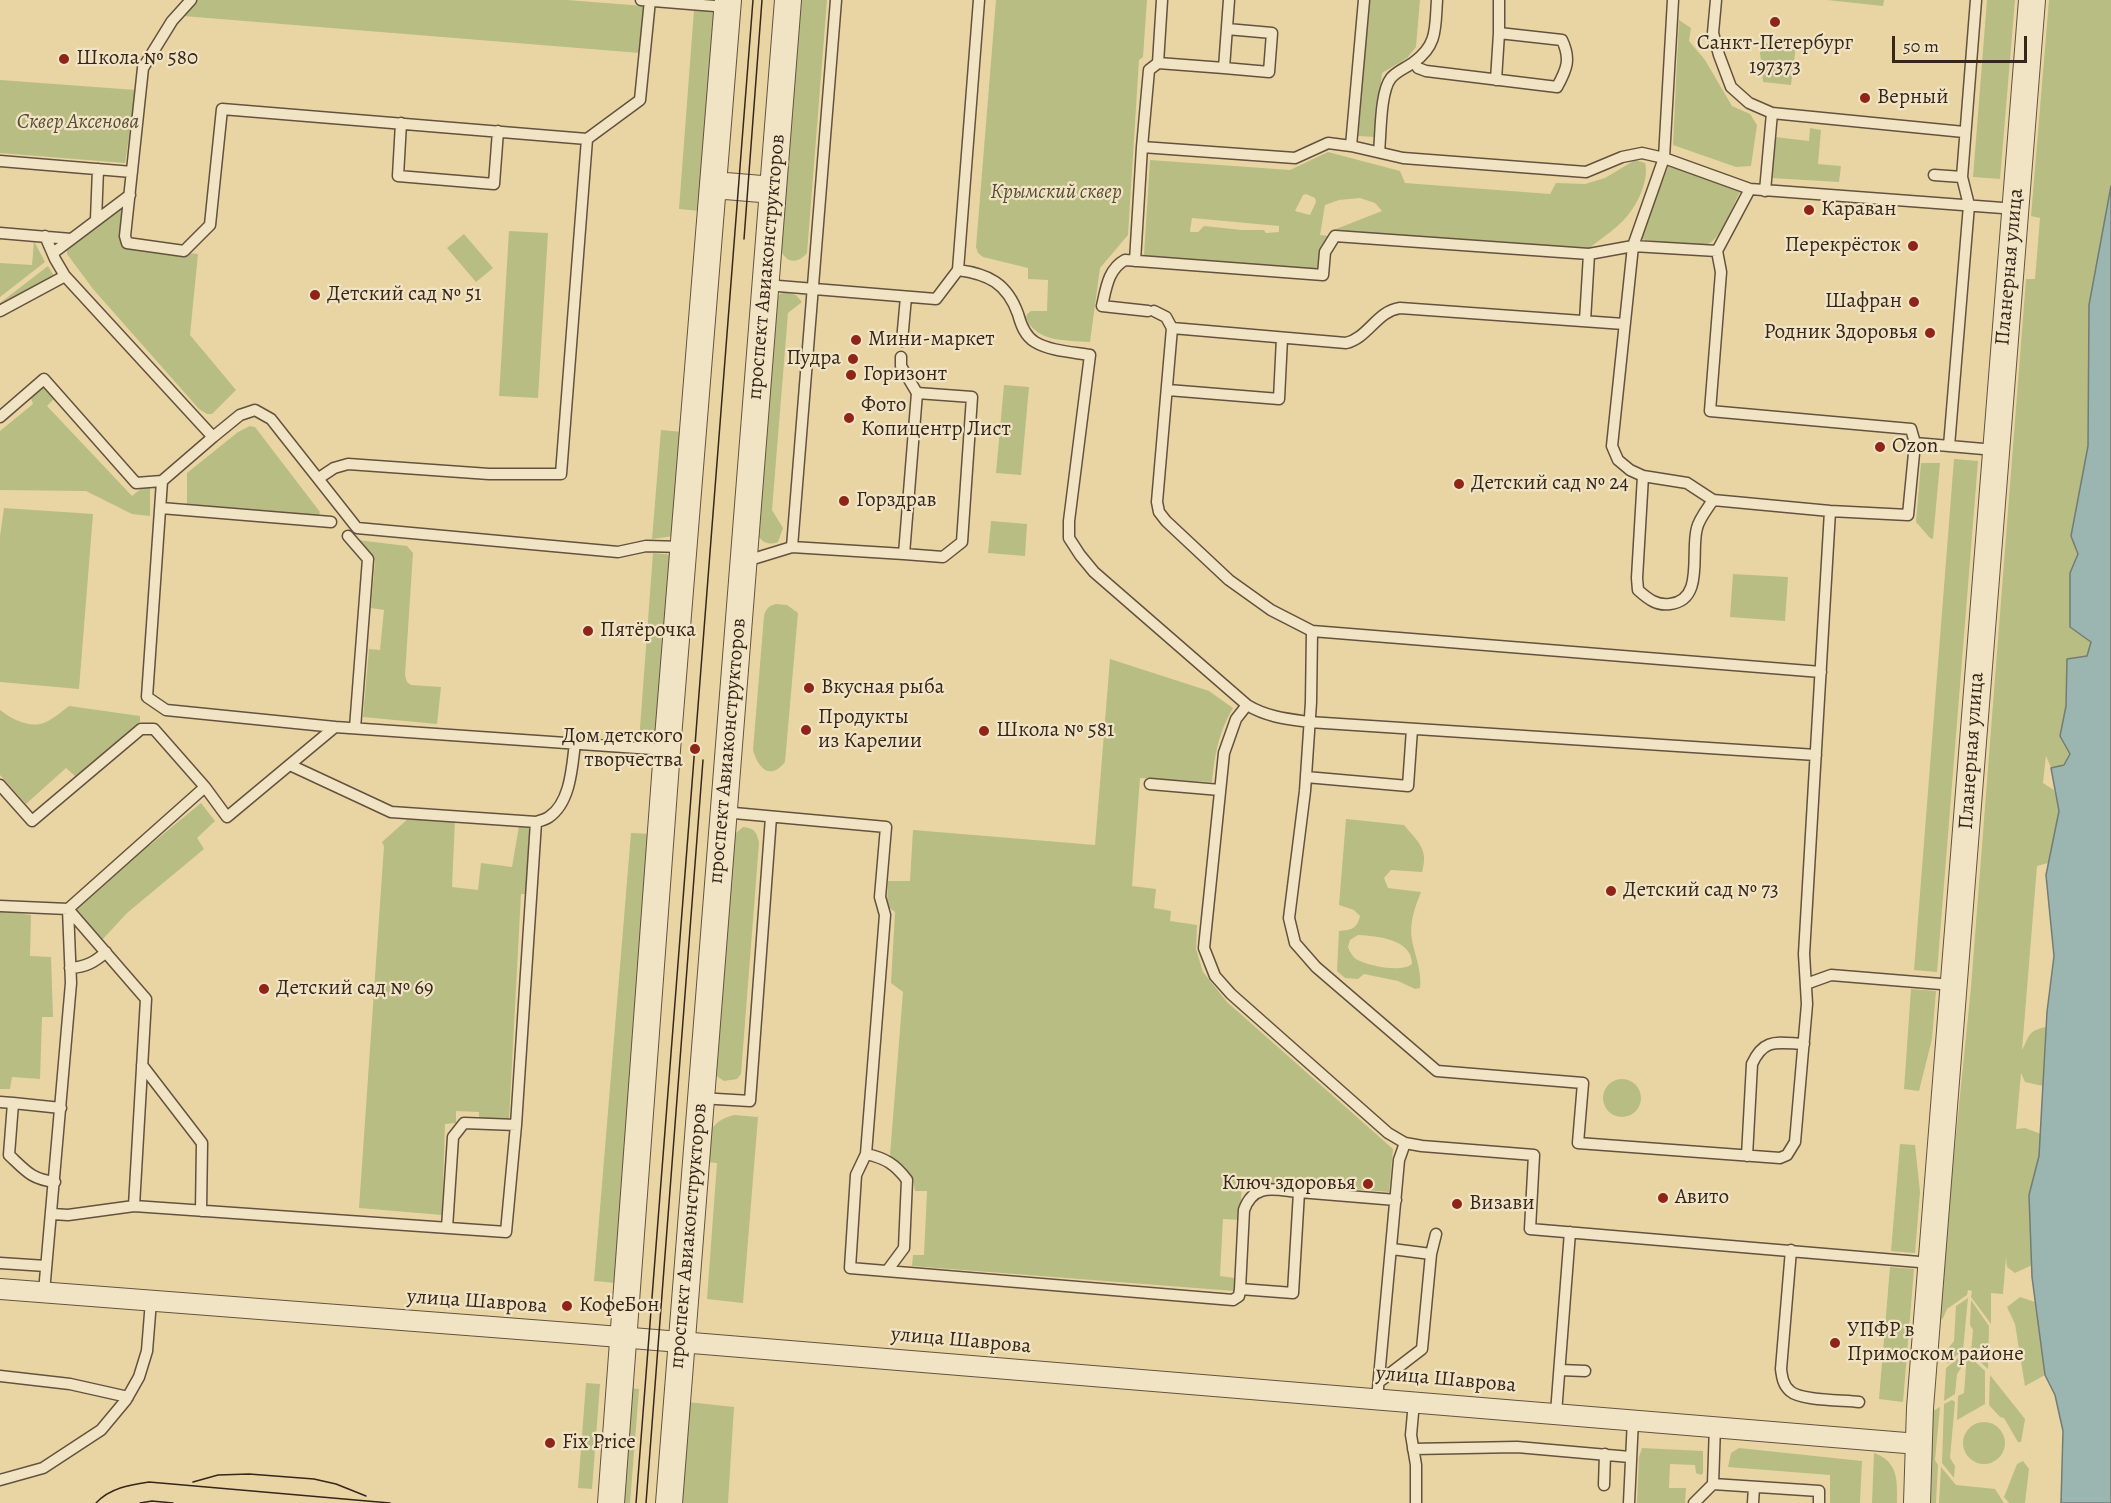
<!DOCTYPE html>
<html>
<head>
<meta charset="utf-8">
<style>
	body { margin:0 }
	#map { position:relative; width:2111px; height:1503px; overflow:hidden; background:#e9d5a4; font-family:Alegreya,serif }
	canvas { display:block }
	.scale { position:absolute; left:1892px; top:36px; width:135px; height:27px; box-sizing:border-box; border:3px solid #37261c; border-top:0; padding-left:8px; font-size:18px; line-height:21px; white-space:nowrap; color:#37261c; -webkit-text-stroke:4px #f1e4c4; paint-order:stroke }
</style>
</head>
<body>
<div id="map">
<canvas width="2111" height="1503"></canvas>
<div class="scale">50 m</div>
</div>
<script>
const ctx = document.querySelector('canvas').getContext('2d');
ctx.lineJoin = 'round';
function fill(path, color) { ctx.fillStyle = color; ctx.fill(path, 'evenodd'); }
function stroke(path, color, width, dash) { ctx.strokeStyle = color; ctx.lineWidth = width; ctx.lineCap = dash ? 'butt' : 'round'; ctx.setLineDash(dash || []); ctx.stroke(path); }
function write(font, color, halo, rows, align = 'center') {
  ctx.font = font + ' Alegreya,serif'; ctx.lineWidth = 4.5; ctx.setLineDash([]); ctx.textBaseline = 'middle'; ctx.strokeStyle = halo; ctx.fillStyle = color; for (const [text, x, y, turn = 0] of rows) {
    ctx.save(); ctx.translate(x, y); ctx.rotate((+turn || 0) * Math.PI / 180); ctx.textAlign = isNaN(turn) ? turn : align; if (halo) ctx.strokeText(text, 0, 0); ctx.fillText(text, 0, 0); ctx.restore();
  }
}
const green = new Path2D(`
	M197,0H567L644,6L640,53L183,16Z
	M799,0H827L807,253C796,266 784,262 780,247Z
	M996,0H1147L1143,57L1139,60L1128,235L1100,268L1090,342C1067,340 1037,343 1026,318L1027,314L1031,311H1047L1048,280L1028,279V268L983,257L978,253L976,247Z
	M1369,0H1420L1416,47L1407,58L1382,73L1375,137L1358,136Z
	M1827,0H1884L1883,6Z
	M1987,0H2015L2000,179L1973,177Z
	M2049,0H2111V186L2089,305L2088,446L2071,536L2078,554L2070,573L2091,642L2087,656L2067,659L2066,706L2060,736L2070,754L2064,765L2051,768L2046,756L2043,783L2054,790L2059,811L2048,863L2037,866L2022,1050C2030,1036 2027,1031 2046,1027L2043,1086L2025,1082L2021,1073L2016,1129L2025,1128L2041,1134L2039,1156L2029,1195L2032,1265L2015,1273L2007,1267L2006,1257L2003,1294L1991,1293V1324L1971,1297L1972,1291L1968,1290L1967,1295L1947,1309L1943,1318L1937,1323L1971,987L2026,279H2035L2040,218L2031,216Z
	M694,10L716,13L700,211L679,209Z
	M1679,20L1691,28L1689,41L1705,60L1732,106L1750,114L1757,125L1751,166L1736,167L1673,145Z
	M1759,43L1796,46L1791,85L1763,82Z
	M0,80L136,90L125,163L0,153Z
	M1810,128L1821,130L1818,164L1841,166L1839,182L1771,178L1775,137L1809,141Z
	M1328,152L1400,171L1405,183L1550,194L1556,183L1585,184L1605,178L1635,160L1645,163C1649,177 1640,199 1631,211C1621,226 1602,238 1588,249L1334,233L1322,271L1151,258L1144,255L1150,160L1290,170ZM1306,194L1315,198L1316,202L1310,215L1295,211L1303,195ZM1360,198L1375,203L1382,211L1331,231L1329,236L1320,235L1325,205L1339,200ZM1192,218L1279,226V232L1266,233L1264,230H1242L1204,226L1198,232H1191L1190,231Z
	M1669,165L1740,192C1734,203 1720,238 1710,243C1699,249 1654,241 1640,239Z
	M121,206V235L137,248L198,254L190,335L236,390L212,414H207L199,409L93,289L67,254V247Z
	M509,231L548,233L538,398L499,396Z
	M464,234L493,268L476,282L447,248Z
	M34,241L45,262L0,297V263L32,265Z
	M48,266L54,276L38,287L0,308V303Z
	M785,292L796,295L802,302L788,313L772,510L783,528L778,542C768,546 761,542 757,533L776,300L780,294Z
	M1004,385L1029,387L1021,475L996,473Z
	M45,386L55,398L47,406L132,496L143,487L150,486V516L132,514L86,491L0,490V431L33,404L31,398Z
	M250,426L255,427L320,512L318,517L187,506V473L238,432Z
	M661,430L683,432L674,536L652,539Z
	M1954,459L1978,461L1937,972L1914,970Z
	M1921,463H1940L1933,539L1930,538L1916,522Z
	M4,508L93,514L79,689L0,682V536Z
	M991,521L1027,524L1025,556L988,553Z
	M357,540L407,546L413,553L405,675L407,682L411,685L441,687L437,724L363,717L369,649L380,650L384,610L371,608L375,561Z
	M653,553L674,555L659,736L651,742L639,741Z
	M1733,574L1788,577L1785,621L1730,617Z
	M776,604L787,605L798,613L785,762C770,781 758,768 753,750L764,616C766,609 768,606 776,604Z
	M1110,659L1209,691L1233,708C1218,734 1215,754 1212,782L1140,778L1132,886L1156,889L1154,908L1171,911L1170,921L1197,925L1196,949L1203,972L1227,1002L1393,1149L1389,1192L1284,1183H1242L1240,1220L1223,1219L1220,1276L1235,1278L1234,1291L912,1266L913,1255H924L927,1191H915L913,1180L890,1155L903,992L891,983L895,912L887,906L888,881H910L913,830L1095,845Z
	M69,706L140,716V725L76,777L66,768L26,804L0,775V710C10,718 27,727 40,724C50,722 61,712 69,706Z
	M201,803L215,821L197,838L204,849L127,913L102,940L74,910L146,844L150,845Z
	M410,817L455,820L452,887L478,890L481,863L512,867L519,826L531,827L528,894H521L509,1120H479V1112L456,1111V1123L445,1124L442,1215L359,1208L384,846L382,842Z
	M1346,819L1404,825C1418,842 1429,849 1422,872L1391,870L1384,878L1388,888L1421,892C1415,907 1409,923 1412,940C1415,956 1422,971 1420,988L1415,989L1398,981L1364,974L1358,979L1345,978L1337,971L1339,931C1351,930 1357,929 1360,916L1354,910L1339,905ZM1358,935C1377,936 1412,939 1412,964C1401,973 1368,966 1356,959C1352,956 1350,952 1348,947L1350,940Z
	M743,827C754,828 757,832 759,843L741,1074L737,1079L724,1081L718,1077L714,1071L733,839L737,832Z
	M631,833L651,834L616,1283L594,1281Z
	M0,911L31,915L30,956L51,957L53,1017H42L40,1079L12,1077L10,1089H0Z
	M1911,989L1936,991L1932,1039L1919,1091L1904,1089Z
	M1603 1098a19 19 0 1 1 38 0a19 19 0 1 1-38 0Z
	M734,1115L758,1117L743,1303L707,1299L717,1163L707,1162C709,1138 706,1122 734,1115Z
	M1900,1144L1915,1145L1920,1192L1915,1253L1891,1251Z
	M1890,1267L1914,1269L1903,1402L1879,1399Z
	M2020,1297L2035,1302L2045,1375L2025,1386L2015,1324L2007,1307Z
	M1968,1298L1963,1350L1947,1364V1350L1954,1341L1956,1306Z
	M1971,1300L1989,1326L1988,1369L1971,1353L1973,1330L1970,1325Z
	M1963,1354L1961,1368L1957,1374L1955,1394L1944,1401L1946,1368Z
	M1967,1354L1985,1371V1404L1957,1420L1958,1396L1964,1393Z
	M1990,1375L2025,1419L2021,1442H2018L2004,1418L2000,1417L1989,1405Z
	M586,1383L600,1384L592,1489L578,1488Z
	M630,1388L639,1389L630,1503H621Z
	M1952,1400L1955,1402L1950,1458L1955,1466L1954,1478L1942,1463L1944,1404Z
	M688,1402L734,1407L728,1503H682Z
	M1940,1407L1935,1460L1938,1465L1936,1503H1927L1931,1412Z
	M1963 1443a21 21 0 1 1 42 0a21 21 0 1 1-42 0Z
	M1642,1448L1703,1451V1473L1701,1475L1696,1473L1695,1465L1670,1464L1669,1488H1686L1685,1503H1637L1639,1457Z
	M1739,1448L1862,1461L1860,1503H1830V1475L1728,1467L1731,1453Z
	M1874,1453C1899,1462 1897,1481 1897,1503H1872Z
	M2023,1461L2029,1469L2025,1503H2009L2004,1497L2017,1464Z
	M1941,1467L1956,1485L1995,1489L2004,1503H1939Z`);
const water = new Path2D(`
	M2111,186V1503H2061L2063,1431L2055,1395L2045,1375L2032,1277L2029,1195L2039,1156L2047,1012L2054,956L2046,875L2059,811L2051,768L2064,765L2070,754L2060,736L2066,706L2067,659L2087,656L2091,642L2070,627V573L2078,554L2071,536L2088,446L2089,305Z`);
const service = new Path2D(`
	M191,0L172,21L143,68L125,236L127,243L184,251L210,225L222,109L587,139
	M641,0L727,7
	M1229,0L1224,68L1158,63L1149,70L1142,147L1295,158L1328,143L1351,146L1403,158L1586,172L1622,157L1642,153L1664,158L1750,189L2016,209
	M1673,0L1664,158L1633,246L1612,446L1618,460L1630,470L1643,476L1687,483L1713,500L1830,511L1908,515L1915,443L1995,450
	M1716,0L1713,33L1719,55L1731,87L1749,103L1772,113L1964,132
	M1414,62L1418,68L1426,71L1557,87C1567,69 1571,59 1562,40L1499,33V0
	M1158,63L1162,0
	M1224,68L1269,72L1272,33L1227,29
	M1496,80L1499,33
	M401,123L398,176L494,184L498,131
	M1351,146L1364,0
	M1379,152C1381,133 1380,92 1391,78C1397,71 1406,68 1414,62C1438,45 1435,27 1437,0
	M0,161L132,172
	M1934,175L1962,177
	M1765,191L1772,113
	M96,220L98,169
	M0,233L71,239
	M45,236L55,259L65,276L213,437L240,415L255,410L271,419L357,528L618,552L646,546L683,547
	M1717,251L1721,272L1710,411L1911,429L1915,443
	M53,253L130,195
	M1135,261L1142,147
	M958,270C988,274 1007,283 1018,314C1021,325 1025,336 1035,342C1050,351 1072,352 1090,355L1069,521V538L1080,555L1094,572L1247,705C1267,717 1287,719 1309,722L1816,755
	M766,285L936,299L958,270L979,0
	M0,311L65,276
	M1148,311L1102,306C1106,289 1108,269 1125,260L1323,275L1325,252L1335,236L1589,254L1633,246L1717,251L1750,189
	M1154,311L1166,317L1172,328L1157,502L1159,512L1166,521L1229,580L1271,610L1312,631L1821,672
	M1585,321L1589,254
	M1172,328L1346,343C1368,338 1377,311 1400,308L1624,324
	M902,341L906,297
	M1168,390L1279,399L1282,338
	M0,417L44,379L136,483L162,481L213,437
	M1949,446L1969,205L1962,177L1976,0
	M1643,476L1637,578L1638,590C1648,599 1657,606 1670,604C1705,600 1690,552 1697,528C1699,519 1708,508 1713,500
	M319,478L334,468L348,464L489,474H561L587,139L640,100L650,0
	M162,481L147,697L166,710L335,727
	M161,508L331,522
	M348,536L368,559L355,728
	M792,547L904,554L917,393L901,366V357
	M904,554L943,557L962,542L972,397L917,393
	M743,562L792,547L836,0
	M1312,631L1311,702L1305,791L1289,918L1295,943L1316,967L1437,1071L1583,1083L1578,1143L1780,1158L1787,1155L1795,1142L1807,1004L1804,954L1830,511
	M1247,705L1236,719L1224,753L1204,948L1215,976L1231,994L1388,1133L1405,1143L1422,1146L1534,1155L1530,1229L1931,1263
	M1306,777L1408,786L1412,729
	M1150,784L1220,790
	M0,785L32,821L141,729H154L205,787
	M723,812L886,827L880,897L885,915L866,1154L856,1175L850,1268L1233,1300L1239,1296L1240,1289
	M536,822C540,821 546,819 549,817C571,802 572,766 575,743
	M0,906L68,909L146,999L134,1206
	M70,968C86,967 95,962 106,952
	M1806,984L1831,975L1953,985
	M142,1065L202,1143L201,1211
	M700,1098L750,1101L771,817
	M0,1102L13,1103
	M866,1154C885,1158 895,1164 907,1180L904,1248L887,1271
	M1747,1156L1752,1064C1764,1037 1778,1043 1804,1044
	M55,1182C31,1179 26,1171 9,1155L13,1103L61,1108
	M1299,1192C1275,1190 1254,1182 1244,1210L1240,1289L1293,1293L1299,1192L1396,1200
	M52,1214L68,1215L134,1206L506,1232L516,1125L536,822L391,812L290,765
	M447,1228L453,1137L464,1123L516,1125
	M1791,1250L1781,1369C1782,1377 1783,1385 1790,1391C1801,1401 1843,1400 1859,1402
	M1431,1254L1436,1234
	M0,1263L46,1266
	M44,1292L71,983L68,909L205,787L227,817L335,727L667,750
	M1560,1370L1585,1371
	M0,1376L70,1384L128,1397
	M1379,1382L1422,1349L1431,1254L1392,1249
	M1377,1399L1399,1160L1405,1143
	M1414,1402L1411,1435L1416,1465V1503
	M1556,1413L1570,1232
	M1715,1426L1713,1484L1819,1491V1503
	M1413,1449L1517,1447L1630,1457
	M0,1480L43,1468L101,1430L126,1400L139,1377L147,1351L151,1301
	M1604,1485L1605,1454
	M1629,1503L1633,1419
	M1694,1503L1713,1484
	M1753,1503L1754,1487`);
const minor = new Path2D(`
	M0,1289L583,1334L1918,1444`);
const tertiary = new Path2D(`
	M714,185L773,190
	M611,1503L667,750L728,0
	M669,1503L788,0
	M1917,1503L1920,1408L2032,0`);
const tram = new Path2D(`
	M744,239L762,0
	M193,1482L218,1475L249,1474L314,1479L336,1484L366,1496
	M96,1503C110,1488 129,1485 149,1482L390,1503
	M140,1503L152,1501L173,1503
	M636,1503L753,0
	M646,1503L703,760`);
const markers = [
	[1775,22,6,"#8f2418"],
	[64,59,6,"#8f2418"],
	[1865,98,6,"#8f2418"],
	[1809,210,6,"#8f2418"],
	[1913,246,6,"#8f2418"],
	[315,295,6,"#8f2418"],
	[1914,302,6,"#8f2418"],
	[1930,333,6,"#8f2418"],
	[856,340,6,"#8f2418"],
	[853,359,6,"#8f2418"],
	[851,375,6,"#8f2418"],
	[849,418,6,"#8f2418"],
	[1880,447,6,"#8f2418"],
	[1459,484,6,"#8f2418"],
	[844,501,6,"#8f2418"],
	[588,631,6,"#8f2418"],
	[809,688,6,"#8f2418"],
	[806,730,6,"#8f2418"],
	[984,731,6,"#8f2418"],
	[695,749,6,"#8f2418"],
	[1611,891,6,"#8f2418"],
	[264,989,6,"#8f2418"],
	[1368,1184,6,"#8f2418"],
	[1663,1198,6,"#8f2418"],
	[1457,1204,6,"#8f2418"],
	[567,1306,6,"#8f2418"],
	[1835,1343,6,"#8f2418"],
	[550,1443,6,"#8f2418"]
];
const poiNames = [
	["Санкт-Петербург",1775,44,"center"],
	["197373",1775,68,"center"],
	["Школа № 580",76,59],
	["Верный",1877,98],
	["Караван",1821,210],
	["Перекрёсток",1901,246,"right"],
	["Детский сад № 51",327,295],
	["Шафран",1902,302,"right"],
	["Родник Здоровья",1918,333,"right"],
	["Мини-маркет",868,340],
	["Пудра",841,359,"right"],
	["Горизонт",863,375],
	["Фото",861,406],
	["Копицентр Лист",861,430],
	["Ozon",1892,447],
	["Детский сад № 24",1471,484],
	["Горздрав",856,501],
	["Пятёрочка",600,631],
	["Вкусная рыба",821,688],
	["Продукты",818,718],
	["из Карелии",818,742],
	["Школа № 581",996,731],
	["Дом детского",683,737,"right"],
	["творчества",683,761,"right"],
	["Детский сад № 73",1623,891],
	["Детский сад № 69",276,989],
	["Ключ здоровья",1356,1184,"right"],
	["Авито",1675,1198],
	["Визави",1469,1204],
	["КофеБон",579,1306],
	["УПФР в",1847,1331],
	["Примоском районе",1847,1355],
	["Fix Price",562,1443]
];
const parkNames = [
	["Сквер Аксенова",78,123],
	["Крымский сквер",1056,193]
];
const streetNames = [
	["проспект Авиаконструкторов",767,267,-85],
	["Планерная улица",2010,267,-85],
	["проспект Авиаконструкторов",728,751,-85],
	["Планерная улица",1972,751,-86],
	["проспект Авиаконструкторов",689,1236,-85],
	["улица Шаврова",477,1302,4],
	["улица Шаврова",961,1341,5],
	["улица Шаврова",1446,1380,5]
];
fill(green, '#b8bd84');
fill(water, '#9bb6b1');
stroke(water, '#737c75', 1.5);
stroke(service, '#64523e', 13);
stroke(minor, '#64523e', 22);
stroke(tertiary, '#64523e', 28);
stroke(service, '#f1e4c4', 10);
stroke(minor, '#f1e4c4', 20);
stroke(tertiary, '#f1e4c4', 26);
stroke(tram, '#37261c', 1.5);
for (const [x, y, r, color] of markers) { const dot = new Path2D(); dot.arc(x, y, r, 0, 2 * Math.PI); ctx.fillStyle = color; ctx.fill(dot); stroke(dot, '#f1e4c4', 2); }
write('21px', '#37261c', '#f1e4c4', poiNames, 'left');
write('italic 21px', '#574c36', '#f1e4c4', parkNames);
write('21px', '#37261c', '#f1e4c4', streetNames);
</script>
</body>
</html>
